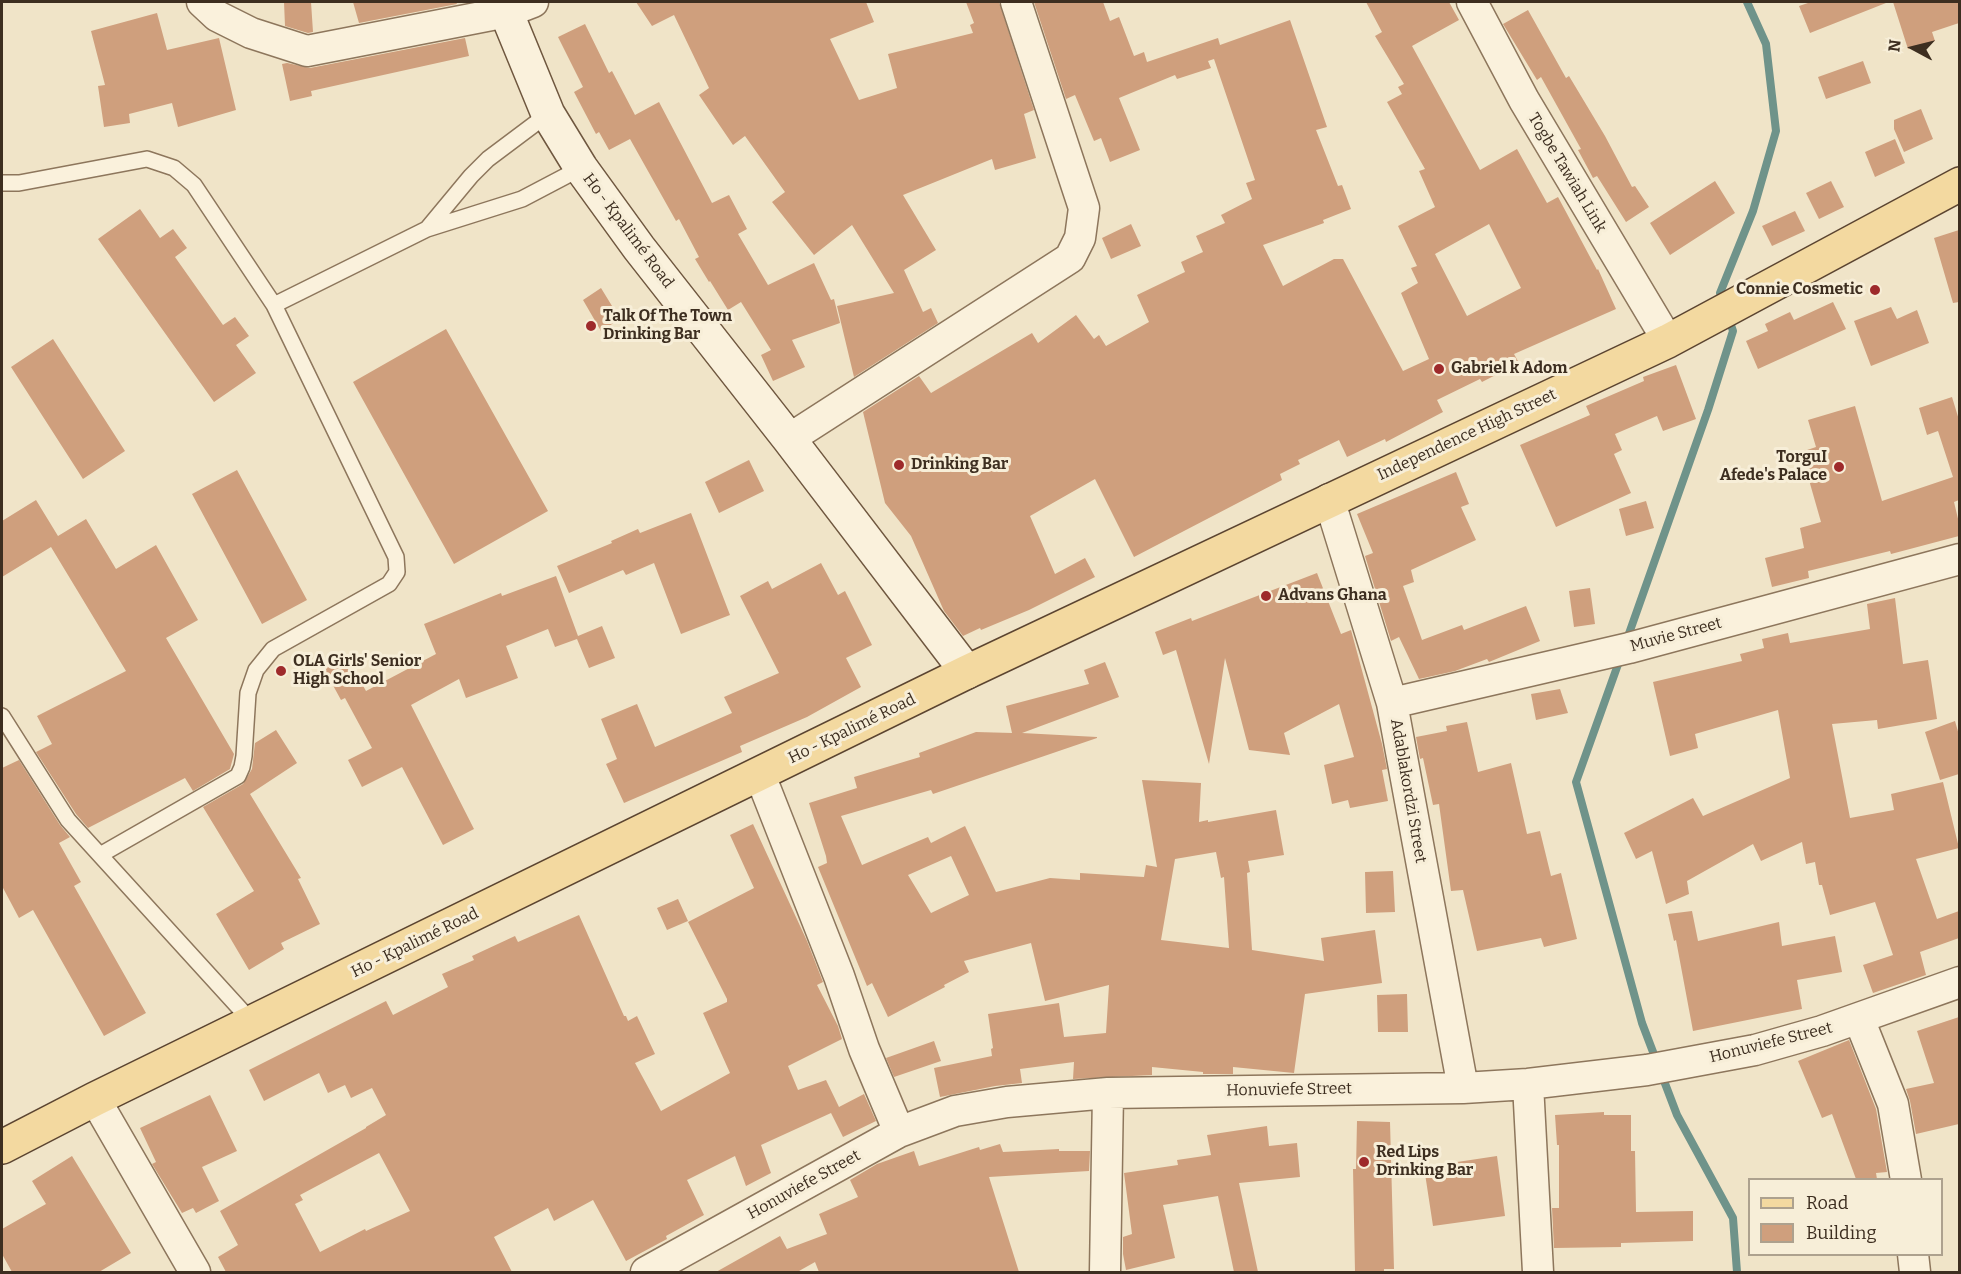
<!DOCTYPE html>
<html>
<head>
<meta charset="utf-8">
<style>
	body { margin:0 }
	#map { position:relative; width:1961px; height:1274px; overflow:hidden; background:#f0e4c8; font-family:Bitter,serif }
	canvas { display:block }
	.frame { position:absolute; inset:0; border:3px solid #3d2e20; pointer-events:none }
	.legend { position:absolute; left:1748px; top:1178px; width:195px; height:78px; box-sizing:border-box; background:#f7eed8; border:2px solid #ada18e; margin:0; padding:8px 10px; list-style:none; font-size:18px; color:#3d2e20 }
	.legend li { display:flex; align-items:center; gap:12px; height:30px }
	.legend b { width:30px; border:2px solid #ada18e }
	.north { position:absolute; left:1883px; top:18px; width:60px; height:60px; -webkit-text-stroke:4px #f7eed8; paint-order:stroke; rotate:277deg; font-size:16px; font-weight:700; line-height:24px; text-align:center; color:#3d2e20 }
	.north::after { content:''; display:block; margin:auto; width:21px; height:27px; background:#3d2e20; clip-path:polygon(50% 0,100% 100%,50% 72%,0 100%) }
</style>
</head>
<body>
<div id="map">
<canvas width="1961" height="1274"></canvas>
<div class="frame"></div>
<ul class="legend">
<li><b style="height:8px;background:#f3d9a0"></b>Road</li>
<li><b style="height:16px;background:#cf9f7d"></b>Building</li>
</ul>
<div class="north">N</div>
</div>
<script>
const ctx = document.querySelector('canvas').getContext('2d');
ctx.lineJoin = 'round';
function stroke(path, color, width, dash) { ctx.strokeStyle = color; ctx.lineWidth = width; ctx.lineCap = dash ? 'butt' : 'round'; ctx.setLineDash(dash || []); ctx.stroke(path); }
function fill(path, color) { ctx.fillStyle = color; ctx.fill(path, 'evenodd'); }
function write(font, color, halo, rows, align = 'center') {
  ctx.font = font + ' Bitter,serif'; ctx.lineWidth = 6; ctx.setLineDash([]); ctx.textBaseline = 'middle'; ctx.strokeStyle = halo; ctx.fillStyle = color; for (const [text, x, y, turn = 0] of rows) {
    ctx.save(); ctx.translate(x, y); ctx.rotate((+turn || 0) * Math.PI / 180); ctx.textAlign = isNaN(turn) ? turn : align; if (halo) ctx.strokeText(text, 0, 0); ctx.fillText(text, 0, 0); ctx.restore();
  }
}
const stream = new Path2D(`
	M1724,304L1720,293L1753,211L1776,131L1766,44L1747,2
	M1626,642L1708,410L1733,331L1728,316
	M1621,656L1576,782L1642,1023L1677,1115L1733,1218L1737,1272`);
const building = new Path2D(`
	M284,2H311L313,32L308,33L285,26Z
	M353,2H456L457,4L359,23Z
	M636,2H866L874,22L830,39L859,100L897,88L888,54L973,33L970,25L974,23L966,2H999L1034,110L1024,114L1036,158L995,170L992,159L903,195L936,250L904,270L923,312L931,308L938,323L854,377L837,306L894,293L852,225L814,255L772,202L785,192L745,136L733,145L699,95L709,88L674,15L652,26Z
	M1034,2H1103L1110,21L1119,17L1134,56L1144,52L1147,62L1218,38L1220,45L1290,20L1327,127L1316,130L1338,186L1342,185L1351,209L1323,220L1324,223L1263,245L1283,286L1334,259H1343L1403,371L1429,359L1401,293L1418,283L1411,268L1417,266L1398,226L1435,207L1419,171L1425,169L1387,102L1402,94L1398,87L1404,84L1375,36L1382,32L1366,2H1449L1459,20L1412,46L1480,170L1517,149L1547,203L1558,197L1597,270L1598,269L1616,309L1514,354L1519,363L1482,382L1480,379L1437,400L1443,412L1386,442L1385,439L1347,457L1339,440L1298,460L1300,464L1280,474L1282,480L1134,557L1095,479L1030,516L1055,574L1085,558L1095,577L1029,610L981,630L980,628L963,636L944,611L911,536L885,503L863,412L919,376L931,393L1032,333L1038,343L1076,315L1094,339L1099,335L1106,346L1149,322L1137,295L1185,272L1181,262L1203,252L1196,236L1225,223L1221,215L1252,199L1246,183L1255,180L1214,59L1208,61L1211,68L1177,79L1175,75L1119,98L1140,150L1110,162L1101,138L1094,141L1075,95L1066,99ZM1489,224L1521,288L1467,316L1435,254Z
	M1811,2H1885L1886,3L1810,33L1799,6Z
	M1893,2H1959V23L1932,32L1935,41L1908,49Z
	M1528,10L1566,78L1569,76L1605,136L1632,187L1635,186L1649,207L1626,222L1597,176L1593,178L1578,150L1581,149L1541,77L1537,80L1503,24Z
	M157,13L167,50L219,38L236,110L178,127L172,103L129,114L130,123L104,127L98,86L105,85L91,31Z
	M585,24L609,73L612,71L635,115L659,102L712,203L729,195L747,229L738,234L768,285L814,263L831,300L834,299L840,323L792,340L805,367L773,381L761,355L771,350L741,302L728,310L710,281L709,282L695,259L699,257L679,219L676,221L630,139L609,150L599,132L596,134L574,92L583,87L558,37Z
	M465,38L469,56L311,91L312,96L290,101L282,64L287,63L310,68Z
	M1863,61L1871,83L1826,99L1818,77Z
	M1921,109L1933,139L1904,152L1894,129V120Z
	M1895,139L1905,163L1875,177L1865,152Z
	M1715,181L1735,213L1670,255L1650,223Z
	M1831,181L1844,207L1819,219L1806,193Z
	M140,209L160,238L173,229L187,248L175,257L223,325L235,317L249,336L236,345L256,373L214,402L98,239Z
	M1795,211L1805,231L1772,246L1762,226Z
	M1131,224L1141,246L1111,259L1102,238Z
	M1959,230V302L1953,303L1934,238Z
	M601,288L620,319L601,331L583,300Z
	M1833,302L1846,329L1758,369L1746,341L1768,331L1765,324L1790,312L1794,320Z
	M1891,307L1897,319L1917,310L1929,343L1871,366L1854,321Z
	M446,329L548,511L454,564L353,382Z
	M53,339L125,451L83,479L11,367Z
	M1676,365L1696,419L1663,431L1657,416L1615,434L1622,450L1614,454L1631,493L1556,527L1520,445L1590,415L1586,406L1644,381L1643,377Z
	M1952,397L1959,420V500L1954,502L1959,523V536L1891,554L1890,551L1808,571L1809,578L1772,587L1765,558L1804,548L1800,528L1821,522L1801,452L1816,447L1808,420L1855,406L1882,501L1953,477L1938,431L1927,435L1919,408Z
	M749,460L764,491L719,513L705,482Z
	M237,470L307,600L262,624L192,494Z
	M1456,472L1469,504L1461,507L1476,540L1411,570L1414,582L1403,586L1422,640L1462,625L1464,630L1526,606L1540,641L1489,662L1487,659L1455,671L1419,679L1399,637L1391,641L1365,556L1373,553L1357,514Z
	M36,500L58,536L86,519L116,569L156,545L198,620L166,638L234,754L230,769L193,791L185,778L88,828L76,814L36,752L52,744L37,716L126,671L51,547L2,577V521Z
	M1646,501L1654,528L1626,536L1619,509Z
	M691,513L730,615L681,634L654,563L626,575L623,570L569,593L557,566L612,543L611,541L638,529L640,533Z
	M821,563L838,595L845,591L872,645L846,658L861,687L807,717L740,746L742,752L624,803L606,764L617,759L601,719L637,704L655,747L732,713L724,697L779,673L740,596L768,581L772,589Z
	M1317,573L1341,634L1351,630L1382,744L1387,769L1382,770L1388,801L1350,808L1348,800L1332,804L1324,765L1354,757L1339,704L1284,733L1290,755L1249,750L1225,658L1209,764L1176,650L1163,655L1155,632L1191,618L1192,621Z
	M556,576L578,636L602,626L615,658L589,668L577,639L555,647L548,629L506,646L518,678L466,698L459,679L411,705L474,829L443,845L402,767L362,787L348,760L372,748L345,698L341,700L323,667L347,657L366,691L436,654L424,624L501,593L502,596Z
	M1590,588L1595,624L1574,627L1569,591Z
	M1895,598L1903,664L1928,660L1937,719L1878,729L1877,720L1832,724L1850,818L1894,810L1891,794L1943,782L1959,848L1916,859L1937,919L1959,911V938L1920,952L1926,975L1873,993L1863,965L1893,955L1875,902L1830,915L1822,885H1819L1815,862L1806,864L1802,842L1761,861L1753,844L1687,881L1689,894L1666,904L1652,851L1636,859L1624,833L1693,798L1703,816L1790,778L1778,710L1695,734L1698,748L1670,756L1653,682L1742,661L1740,654L1764,648L1762,639L1788,633L1790,643L1870,629L1867,604Z
	M1105,662L1119,697L1022,733L1097,737V738L933,794L931,790L841,816L862,865L928,837L931,843L965,826L996,892L1050,878L1080,880V873L1144,877L1146,865L1157,867L1142,780L1201,783L1199,822L1208,820V822L1276,810L1284,855L1248,861L1250,872L1247,873L1252,950L1324,961L1321,938L1375,930L1382,983L1305,994L1294,1073L1233,1067V1074H1203V1072L1152,1067V1075L1073,1079L1074,1062L1020,1069L1022,1083L995,1086L940,1097L934,1068L992,1056L991,1049L993,1048L988,1014L1059,1003L1064,1037L1106,1033L1109,985L1045,1001L1031,943L964,961L969,972L944,985L945,987L888,1017L872,983L867,986L818,867L827,863L826,856L809,803L857,788L854,777L920,757L919,753L976,732L1012,733L1006,706L1089,684L1084,670ZM1216,852L1221,878L1224,877L1229,948L1161,940L1175,859ZM951,856L969,895L931,913L908,875Z
	M1560,689L1568,713L1536,720L1531,694Z
	M1955,721L1959,735V774L1940,780L1925,732Z
	M1467,722L1478,772L1511,763L1527,834L1540,831L1551,876L1561,873L1577,939L1544,947L1541,938L1477,951L1463,890L1451,891L1439,804L1433,805L1423,758L1420,759L1416,737L1447,731L1446,726Z
	M276,730L297,763L250,794L301,878L298,879L320,924L281,943L284,949L249,970L216,914L254,891L203,807L243,784L252,769L255,743Z
	M19,760L60,825L70,837L59,843L81,882L74,886L146,1013L104,1036L33,910L19,918L2,886V768Z
	M753,824L807,941L823,982L817,985L838,1026L842,1039L788,1066L798,1090L826,1080L839,1107L864,1094L876,1121L843,1137L831,1113L761,1145L771,1173L746,1186L735,1156L687,1180L704,1215L666,1236L667,1239L626,1261L593,1200L554,1221L548,1208L494,1237L512,1272H226L218,1257L238,1245L220,1211L366,1128V1127L386,1115L372,1088L351,1098L345,1085L328,1093L319,1073L264,1101L249,1070L386,1001L393,1015L448,987L442,974L474,960L472,956L515,936L518,942L579,915L624,1016H626L628,1021L637,1016L655,1054L635,1063L661,1111L730,1073L703,1013L727,1002V999L688,922L754,888L730,835ZM379,1153L410,1211L366,1231L365,1229L320,1252L295,1204L303,1200L300,1195Z
	M1393,871L1395,912L1366,913L1365,872Z
	M678,899L688,921L667,930L657,908Z
	M1692,911L1698,941L1779,922L1782,946L1835,936L1842,972L1797,980L1802,1009L1693,1031L1676,940L1674,941L1668,914Z
	M1407,994L1408,1032H1378L1377,995Z
	M1959,1017V1124L1916,1134L1910,1101L1906,1089L1934,1083L1917,1031Z
	M1849,1040L1876,1109L1887,1172L1876,1173L1877,1179H1856L1832,1114L1822,1118L1798,1061Z
	M934,1041L941,1061L894,1077L886,1058Z
	M210,1095L237,1151L202,1167L219,1201L196,1213L193,1208L182,1213L152,1164L156,1162L140,1128Z
	M1604,1112V1115H1631V1151H1635L1636,1212L1693,1211V1241L1621,1243V1247L1554,1248L1552,1208H1559V1145H1557L1555,1115Z
	M1357,1121L1390,1122L1394,1269H1384V1272H1355L1353,1169H1356Z
	M1267,1126L1269,1146L1297,1143L1300,1177L1239,1183L1258,1272H1234L1218,1196L1163,1205L1175,1258L1126,1270L1123,1254V1237L1132,1234L1124,1173L1178,1165L1177,1160L1211,1155L1207,1135Z
	M1000,1144L1003,1152L1059,1149V1151H1090L1089,1171L989,1177L1019,1272H819L815,1262L799,1271L800,1272H716L780,1236L787,1249L827,1234L819,1214L858,1197L850,1180L877,1164L914,1151L919,1166L979,1147L980,1150Z
	M72,1156L131,1253L99,1272H12L2,1254V1229L46,1204L32,1181Z
	M1497,1156L1505,1216L1433,1226L1424,1167Z`);
const lane = new Path2D(`
	M2,183H19L147,159L174,168L194,185L274,305L396,557L397,572L389,584L273,649L256,670L248,693L244,756L242,767L238,776L100,855
	M427,229L471,176L488,159L548,114
	M274,305L427,229L522,199L581,168
	M2,716L68,820L252,1022`);
const street = new Path2D(`
	M202,2L217,16L251,33L307,51L507,12L533,2
	M1472,2L1524,100L1668,341
	M789,439L1070,258L1080,238L1084,208L1016,2
	M1329,499L1392,703L1463,1088
	M1392,703L1629,648L1960,559
	M760,775L839,976L864,1049L899,1132
	M1859,1019L1893,1104L1906,1180
	M1528,1084L1538,1272
	M95,1099L195,1272
	M1913,1254L1915,1272
	M646,1272L899,1132L955,1111L1007,1102L1108,1093L1463,1088L1528,1084L1647,1070L1755,1050L1822,1031L1960,982
	M1105,1272L1108,1093`);
const secondary = new Path2D(`
	M502,2L548,114L581,168L639,248L789,439L967,672`);
const primary = new Path2D(`
	M2,1147L95,1099L967,672L1668,341L1960,184`);
const markers = [
	[1875,290,6,"#9e2a2b"],
	[591,326,6,"#9e2a2b"],
	[1439,369,6,"#9e2a2b"],
	[899,465,6,"#9e2a2b"],
	[1839,467,6,"#9e2a2b"],
	[1266,596,6,"#9e2a2b"],
	[281,671,6,"#9e2a2b"],
	[1364,1162,6,"#9e2a2b"]
];
const streetNames = [
	["Togbe Tawiah Link",1567,173,59],
	["Ho - Kpalimé Road",628,231,53],
	["Independence High Street",1467,435,-25],
	["Muvie Street",1676,635,-15],
	["Ho - Kpalimé Road",852,729,-26],
	["Adablakordzi Street",1408,791,80],
	["Ho - Kpalimé Road",415,943,-26],
	["Honuviefe Street",1771,1043,-14],
	["Honuviefe Street",1289,1090,-1],
	["Honuviefe Street",804,1185,-29]
];
const poiNames = [
	["Connie Cosmetic",1863,290,"right"],
	["Talk Of The Town",603,317],
	["Drinking Bar",603,335],
	["Gabriel k Adom",1451,369],
	["TorguI",1827,458,"right"],
	["Afede's Palace",1827,476,"right"],
	["Drinking Bar",911,465],
	["Advans Ghana",1278,596],
	["OLA Girls' Senior",293,662],
	["High School",293,680],
	["Red Lips",1376,1153],
	["Drinking Bar",1376,1171]
];
stroke(stream, '#6f938a', 8);
fill(building, '#cf9f7d');
stroke(lane, '#8d765c', 18);
stroke(street, '#8d765c', 33);
stroke(secondary, '#6f573f', 36);
stroke(primary, '#5b4430', 36);
stroke(lane, '#faf1dc', 15);
stroke(street, '#faf1dc', 30);
stroke(secondary, '#faf1dc', 33);
stroke(primary, '#f3d9a0', 33);
for (const [x, y, r, color] of markers) { const dot = new Path2D(); dot.arc(x, y, r, 0, 2 * Math.PI); ctx.fillStyle = color; ctx.fill(dot); stroke(dot, '#f7eed8', 2); }
write('16px', '#3d2e20', '#f7eed8', streetNames);
write('bold 16px', '#3d2e20', '#f7eed8', poiNames, 'left');
</script>
</body>
</html>
